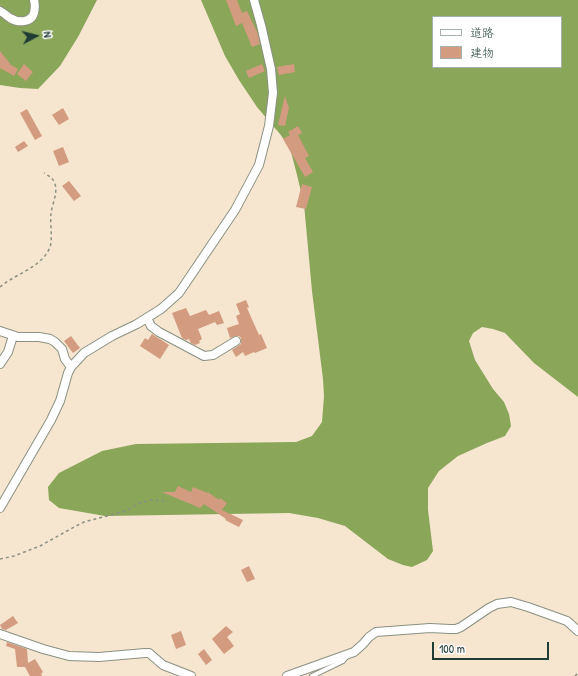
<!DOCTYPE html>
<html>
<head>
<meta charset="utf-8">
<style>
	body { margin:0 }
	#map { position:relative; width:578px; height:676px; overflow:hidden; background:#f6e5cf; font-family:"Patrick Hand","Klee One",sans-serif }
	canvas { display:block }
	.legend { position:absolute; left:432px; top:16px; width:130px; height:52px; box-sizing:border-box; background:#fff; border:1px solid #a5b1ae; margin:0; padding:5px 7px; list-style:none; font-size:12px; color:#1f3d34 }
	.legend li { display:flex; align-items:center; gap:8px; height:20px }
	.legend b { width:20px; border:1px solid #a5b1ae }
	.north { position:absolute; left:16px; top:16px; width:40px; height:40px; -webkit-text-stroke:3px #fff; paint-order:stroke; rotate:83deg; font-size:11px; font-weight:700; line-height:16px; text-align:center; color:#1f3d34 }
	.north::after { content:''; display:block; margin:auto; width:14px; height:18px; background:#1f3d34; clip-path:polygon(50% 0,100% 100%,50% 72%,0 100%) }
	.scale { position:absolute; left:432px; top:642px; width:117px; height:18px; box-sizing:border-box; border:2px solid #1f3d34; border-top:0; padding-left:5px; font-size:12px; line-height:14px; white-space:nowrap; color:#1f3d34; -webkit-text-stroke:3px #fff; paint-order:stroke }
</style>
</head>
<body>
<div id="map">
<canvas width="578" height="676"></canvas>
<ul class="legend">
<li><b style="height:5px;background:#fff"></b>道路</li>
<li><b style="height:11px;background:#d39b7f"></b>建物</li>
</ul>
<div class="north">N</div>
<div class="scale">100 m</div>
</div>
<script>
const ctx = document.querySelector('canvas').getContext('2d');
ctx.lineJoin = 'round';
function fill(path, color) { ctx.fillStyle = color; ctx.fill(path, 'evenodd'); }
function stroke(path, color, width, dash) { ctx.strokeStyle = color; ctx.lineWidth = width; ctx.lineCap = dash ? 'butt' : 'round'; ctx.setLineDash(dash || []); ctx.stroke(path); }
const forest = new Path2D(`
	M0,0H97L78,37L60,66L38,89L20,88L0,85Z
	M201,0H578V397L534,363L505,333L493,329L482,327L473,333L469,341L475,360L493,389L504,402L509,414L511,426L505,436L487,443L458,456L439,471L428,488V510L433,551L427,560L412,567L403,565L388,559L345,526L318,518L289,513L105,516L59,508L49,500L48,487L59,473L102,451L136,444L296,442L312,436L322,422L324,396L323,379L312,291L304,204L297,175L290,148L280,134L257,107L239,80L225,56ZM433,17H561V67H433Z`);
const building = new Path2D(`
	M226,0H237L242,13L247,11L258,34L260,44L252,47L242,23L236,26Z
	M0,51L11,65L18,69L14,76L0,68Z
	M24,64L33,72L26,81L17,74Z
	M262,64L265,71L249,78L246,71Z
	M294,64L295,72L279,75L277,67Z
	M285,96L289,108L285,126L278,125Z
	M63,108L69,119L59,125L52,115Z
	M27,109L42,136L35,140L20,113Z
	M298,126L302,133L298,135L309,156L305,158L313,172L305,177L283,139L290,135L288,132Z
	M24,141L28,146L18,152L15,147Z
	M63,147L69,162L59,166L53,151Z
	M69,181L81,196L74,201L62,186Z
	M302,184L312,187L306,209L296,207Z
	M246,300L249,307L247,308L259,335L261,334L267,348L255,353L254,352L245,356L243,352L236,357L232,350L241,344V338L239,336H236L230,338L227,328L239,324L236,316L240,314L236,304Z
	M186,308L190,316L206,310L209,315L219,311L224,323L217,325L215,322L198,329L202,339L199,341L200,343L195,345L191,343L189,339L186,340L182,338L172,313Z
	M152,334L169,345L160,359L140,346L145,338L148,340Z
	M71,336L80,348L73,353L64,341Z
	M178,486L191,492L193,487L208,493V492L219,500L220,498L227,503L222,510L243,520L239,527L225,520L226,519L204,504L200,508L162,492H175Z
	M249,566L255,579L247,582L241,570Z
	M13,616L18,623L6,630L2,629L0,625Z
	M226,626L233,632L227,637L234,646L224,654L212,639Z
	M181,631L186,645L176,649L171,635Z
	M7,642L27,649L28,663L35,659L43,672L41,674L42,676H30L25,667H17L15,649L6,646Z
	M204,649L212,660L206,665L198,654Z`);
const path = new Path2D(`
	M0,287C13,276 32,270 43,258C47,254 51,247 51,242C52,233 50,223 51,214C52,204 58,194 55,184C53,178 49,176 44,173
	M0,559L14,556L40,546L76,526L84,522L126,511L135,505L143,502L150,500L164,501
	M575,676L578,673`);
const service = new Path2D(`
	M312,676L343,661L346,657`);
const minor = new Path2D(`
	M0,11C4,13 7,16 10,18C18,23 31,23 34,13C35,9 35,4 34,0
	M147,318L151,326L159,332L204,356L213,355L236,341
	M0,331L18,337H39L50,339L55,342L62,349L65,359L71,367
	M0,364L8,352L13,336
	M0,508L51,420L60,401L68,373L71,367L84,353L112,336L137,324L161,309L179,293L235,210L259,165L269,126L273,93L271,69L261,25L254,0
	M0,634L43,649L69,656L99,657L145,653H149L163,665L191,676
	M287,676L354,652L363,644L369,637L376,632L430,628L450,629H456L461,627L489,608L497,604L511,602L528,607L567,621L578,631`);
fill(forest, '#89a659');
fill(building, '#d39b7f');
stroke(service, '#8a9182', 6);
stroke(minor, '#8a9182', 10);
stroke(path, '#8a9182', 1.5, [3, 3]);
stroke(service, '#fff', 4);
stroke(minor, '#fff', 8);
</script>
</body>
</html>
